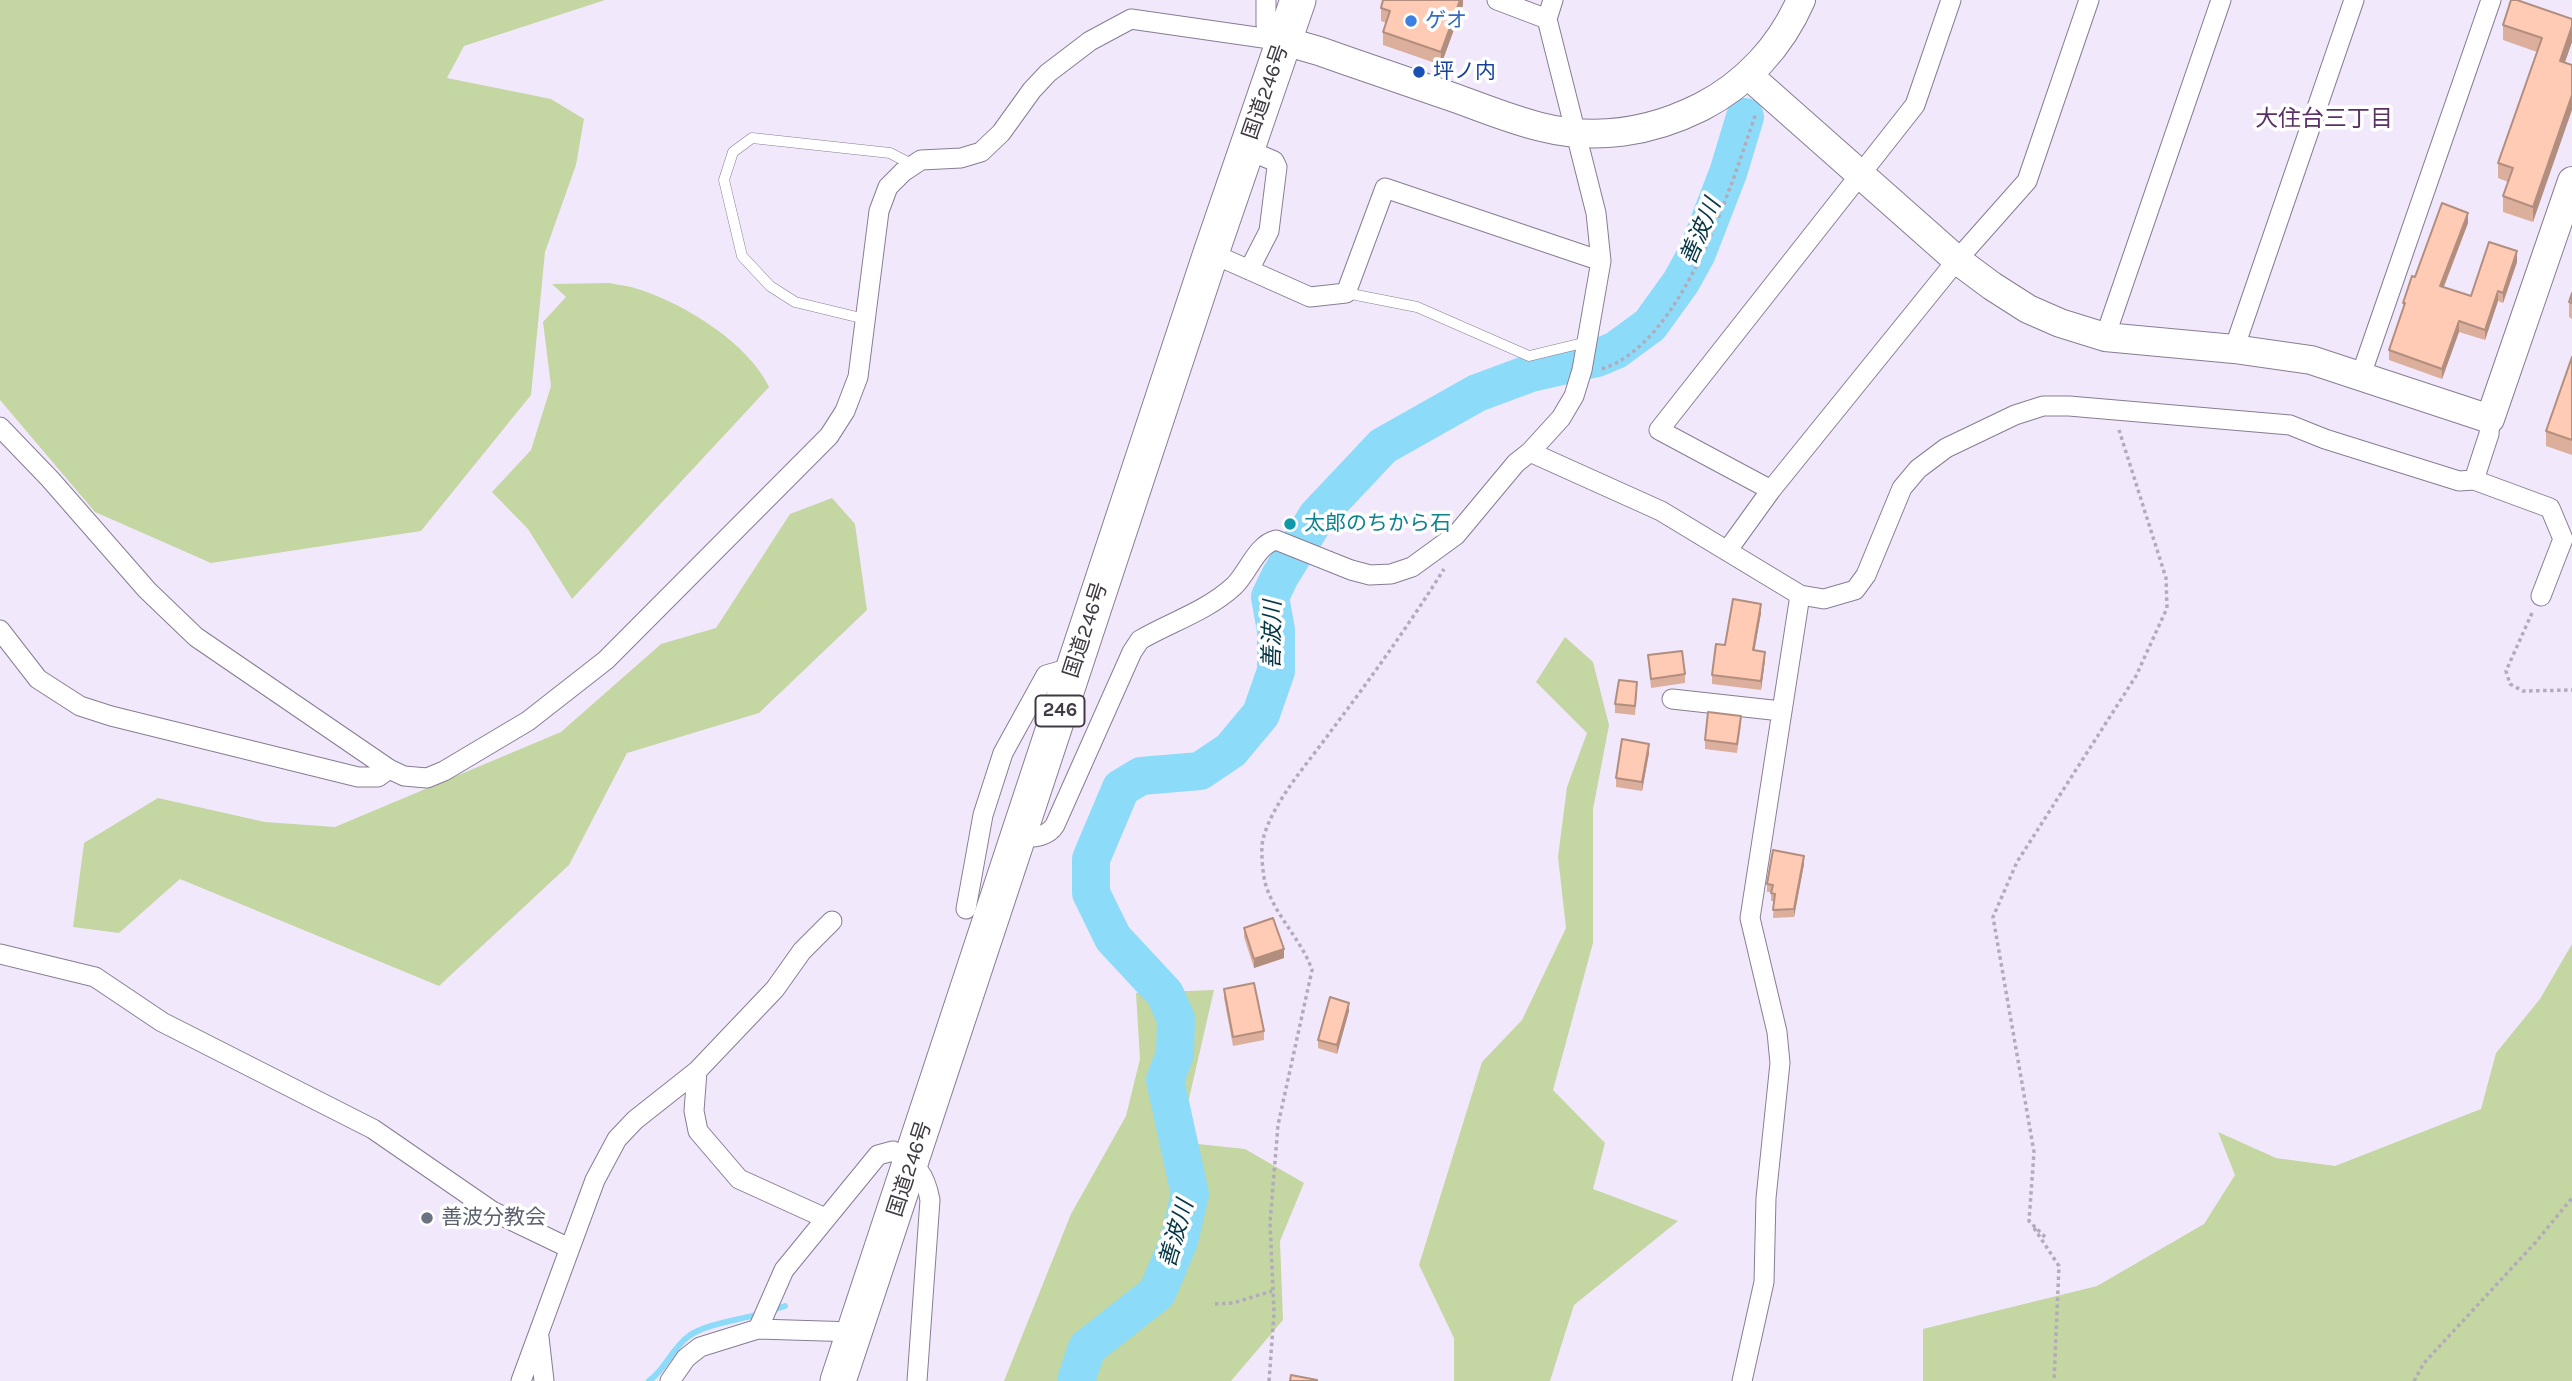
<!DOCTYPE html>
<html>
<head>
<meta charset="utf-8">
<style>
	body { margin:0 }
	canvas { display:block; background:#f2e8fc }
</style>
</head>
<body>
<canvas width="2572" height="1381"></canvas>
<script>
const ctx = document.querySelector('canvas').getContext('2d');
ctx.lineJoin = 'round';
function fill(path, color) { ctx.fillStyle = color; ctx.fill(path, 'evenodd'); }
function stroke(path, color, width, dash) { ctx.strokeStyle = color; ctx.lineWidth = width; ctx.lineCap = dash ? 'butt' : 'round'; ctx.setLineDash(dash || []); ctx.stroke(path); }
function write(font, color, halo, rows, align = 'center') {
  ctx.font = font + ' Karla,"Noto Sans JP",sans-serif'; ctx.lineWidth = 7; ctx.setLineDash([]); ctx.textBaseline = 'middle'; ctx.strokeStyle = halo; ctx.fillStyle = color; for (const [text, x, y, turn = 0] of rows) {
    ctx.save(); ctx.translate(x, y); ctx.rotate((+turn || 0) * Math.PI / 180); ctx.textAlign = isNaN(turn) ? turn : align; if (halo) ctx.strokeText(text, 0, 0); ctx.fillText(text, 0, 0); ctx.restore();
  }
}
const green = new Path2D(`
	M0,0H605L464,46L447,78L551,99L584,119L576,165L545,252L531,395L421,531L211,563L95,512L0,400Z
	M609,283C619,285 630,286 641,290C686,305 748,343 769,387L572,599L528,529L492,492L531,450L551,386L543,322L566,297L552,284Z
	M832,498L855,524L867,610L759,713L627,753L569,865L439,986L180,879L119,933L73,927L84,843L158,798L265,822L335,827L561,732L661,644L716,628L790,514Z
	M1565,637L1593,662L1609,725L1593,809V943L1553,1090L1605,1143L1593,1189L1678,1221L1574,1305L1550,1381H1454V1338L1419,1265L1482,1062L1522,1020L1566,928L1558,857L1567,787L1587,733L1536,682Z
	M2572,944V1381H1923V1329L2097,1286L2204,1224L2235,1175L2218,1132L2276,1158L2335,1166L2481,1109L2496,1053L2540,999Z
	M1214,990L1179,1142L1245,1149L1304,1183L1280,1241L1283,1320L1231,1381H1004L1071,1214L1126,1116L1140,1059L1136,993Z`);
const stream = new Path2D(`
	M772,1310L785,1306
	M649,1381C666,1369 672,1348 689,1336C705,1324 739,1320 759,1314`);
const river = new Path2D(`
	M1076,1381L1087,1348L1157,1293L1179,1241L1190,1194L1165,1080L1175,1054L1176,1019L1165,994L1113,938L1091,893V859L1121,788L1141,776L1200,771L1231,750L1261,714L1276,671V630L1270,597L1280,576L1317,516L1383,446L1477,393L1531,373L1597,358L1616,350L1650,325L1681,282L1697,253L1728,173L1745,117`);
const path = new Path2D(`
	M1602,369C1683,343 1731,186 1756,113
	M2532,613L2506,671L2510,684L2523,691L2572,690
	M2034,1228L2059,1266L2054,1381
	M2045,1237L2029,1221L2034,1152L1993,917L2017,862L2136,676L2167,608L2166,578L2119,430
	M1215,1304L1233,1303L1272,1291
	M1269,1381L1274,1313L1270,1223L1278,1125L1312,970C1300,935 1266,908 1263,870C1262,861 1261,848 1263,839C1273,801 1309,762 1331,731C1371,678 1409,625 1444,569
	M2414,1381L2424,1363L2535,1243L2572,1198`);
const lane = new Path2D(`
	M1346,293L1417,307L1529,356L1587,342
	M865,319L795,302L770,286L742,256L724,180L733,152L752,138L890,153L913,165`);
const street = new Path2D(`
	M1266,0V25
	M1497,0L1547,19
	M1246,149L1274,161L1277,167L1269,231L1249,270
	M1211,253L1310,297L1346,293L1385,188L1601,261
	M2105,337L2221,0
	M2234,349L2354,0
	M2361,375L2491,0
	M0,427L50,479L147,590L196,637L389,769L404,776L427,778L444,771L528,721L606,660L829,436L845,411L858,377L879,211L888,187L903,172L921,160L961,158L981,152L1001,133L1032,90L1048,73L1090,41L1131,19L1284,41
	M1530,452L1661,511L1800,595L1824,599L1855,590L1866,575L1902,488L1918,469L1946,448L2015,415L2043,406H2069L2290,425L2325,439L2459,481L2474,480L2550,508L2563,539L2541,596
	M2474,480L2489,434L2490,419
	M1771,490L1659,430L1915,105L1951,0
	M1727,551L1771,490L1957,260L2027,181L2089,0
	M0,630L38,679L80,706L111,716L358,777H378L389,769
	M1672,699L1781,711
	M1019,838C1032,837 1047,838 1055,825L1132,652L1140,640C1171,622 1207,611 1234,586C1248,573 1256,545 1276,540L1351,570L1370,575L1391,574L1412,567L1456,535L1516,463L1530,452L1561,418L1574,396L1582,370L1601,261L1596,213L1547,19L1553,0
	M966,909L983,815L1003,753L1046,675L1074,667
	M0,954L95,977L162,1022L373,1129L492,1211L569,1248
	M697,1071L694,1111L698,1131L739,1179L825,1218
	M758,1329L784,1270L878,1155L893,1151C916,1164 925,1173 930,1200L917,1381
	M539,1337L544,1381
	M521,1381L595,1180L617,1139L635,1120L697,1071L775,989L802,951L832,921
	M670,1381L686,1358L700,1347L758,1329L855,1332
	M1742,1381L1764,1282L1766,1198L1780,1063L1777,1032L1750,918L1800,595`);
const secondary = new Path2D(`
	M1284,41L1319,51C1364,67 1409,82 1455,98C1483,108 1512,120 1541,127C1596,141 1651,132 1701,107C1746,84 1781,46 1801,0
	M1748,75L1957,260L1992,286L2028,309L2060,323L2105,337L2234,349L2311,360L2490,419L2572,181`);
const highway = new Path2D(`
	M838,1381L1211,253L1298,0`);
const wall = new Path2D(`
	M1463,0V5L1441,65L1383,45V32L1386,23L1381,21V8Z
	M2503,25L2572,42L2565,62L2533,222L2503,212V196L2508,182L2498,178V163L2537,52L2503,40Z
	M2468,223L2444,287L2471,296L2517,262L2503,303L2498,301L2485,340L2459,332L2442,379L2389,360V350L2403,310V303L2415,277Z
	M2572,293V319L2569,317V302Z
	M2572,357V455L2546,446V431Z
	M1761,613L1754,650L1765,660L1761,690L1712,684V675Z
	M1648,655L1685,674V683L1651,688Z
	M1637,690L1635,715L1615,713V704Z
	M1741,725L1737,753L1705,749V740Z
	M1649,753L1642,791L1616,787V778Z
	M1804,864L1794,917L1773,918L1774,901H1771V892H1767V884Z
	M1244,928L1284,958L1254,968L1244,937Z
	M1224,989L1264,1031V1040L1233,1046L1224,998Z
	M1349,1011L1337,1054L1318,1048V1040Z`);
const shadedWall = new Path2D(`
	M1460,0H1463V5L1441,65V52Z
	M2572,26V42L2560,76V61Z
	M2572,95V110L2533,222V207Z
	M2468,213V223L2440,296V286Z
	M2517,251V262L2503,303V293Z
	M2498,291V301L2485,340V330Z
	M2459,321V332L2442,379V369Z
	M1761,604V613L1753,659V650Z
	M1765,652V660L1761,690V681Z
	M1649,744V753L1642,791V782Z
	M1804,856V864L1794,917V909Z
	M1284,949V958L1254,968V959Z
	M1349,1003V1011L1337,1054V1045Z`);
const building = new Path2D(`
	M1383,0H1460L1441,52L1383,32L1390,11L1381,8Z
	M2511,0H2517L2572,19V26L2560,61L2572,65V95L2533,207L2503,196L2513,168L2498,163L2542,38L2503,25Z
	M2442,203L2468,213L2440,286L2471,296L2489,242L2517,251L2503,293L2498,291L2485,330L2459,321L2442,369L2389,350L2405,303H2403L2412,276L2415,277Z
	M2572,293V303L2569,302Z
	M2572,357V440L2546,431Z
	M1733,599L1761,604L1753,650L1765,652L1761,681L1712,675L1716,644L1725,645Z
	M1682,651L1685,674L1651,679L1648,655Z
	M1619,680L1637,682L1635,706L1615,704Z
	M1708,712L1741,716L1737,744L1705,740Z
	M1622,739L1649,744L1642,782L1616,778Z
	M1773,850L1804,856L1794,909L1773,910L1775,894L1771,893L1773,885L1767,884Z
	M1273,918L1284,949L1254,959L1244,928Z
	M1254,983L1264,1031L1233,1037L1224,989Z
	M1330,997L1349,1003L1337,1045L1318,1040Z
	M1291,1375L1317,1380V1381H1290Z`);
const markers = [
	[1411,21,7,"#3f7fe0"],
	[1419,72,7,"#1a4fb4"],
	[1290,524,7,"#0f9aa8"],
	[427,1218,7,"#6b7280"]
];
const shields = [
	[1060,711,49]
];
const shieldNames = [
	["246",1060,711]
];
const shopNames = [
	["ゲオ",1425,21]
];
const transitNames = [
	["坪ノ内",1433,72]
];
const streetNames = [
	["国道246号",1266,92,-71],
	["国道246号",1086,630,-72],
	["国道246号",910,1169,-72]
];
const cultureNames = [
	["太郎のちから石",1304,524]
];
const worshipNames = [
	["善波分教会",441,1218]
];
const neighbourhoodNames = [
	["大住台三丁目",2324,119]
];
const waterNames = [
	["善波川",1701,232,-67],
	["善波川",1273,635,-89],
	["善波川",1177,1234,-74]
];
fill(green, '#c4d6a1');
stroke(stream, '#8cdbf9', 6);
stroke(river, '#8cdbf9', 38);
stroke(lane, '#887c93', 11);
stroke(street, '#887c93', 21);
stroke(secondary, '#887c93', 30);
stroke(highway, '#887c93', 37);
stroke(path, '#b3aabb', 3.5, [3.5, 3.5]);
stroke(lane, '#fff', 10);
stroke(street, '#fff', 19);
stroke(secondary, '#fff', 28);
stroke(highway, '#fff', 35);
fill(wall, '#dbaf9c');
fill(shadedWall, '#b28e7f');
fill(building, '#ffcbb5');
stroke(building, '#b28e7f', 2);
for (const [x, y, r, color] of markers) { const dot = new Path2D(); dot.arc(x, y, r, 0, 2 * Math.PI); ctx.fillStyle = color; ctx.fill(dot); stroke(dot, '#fff', 2.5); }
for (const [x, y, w] of shields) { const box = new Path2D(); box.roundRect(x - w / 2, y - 15.5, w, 31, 5); ctx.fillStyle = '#fff'; ctx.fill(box); stroke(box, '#403a44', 2); }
write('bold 19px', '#403a44', null, shieldNames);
write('21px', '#366cbe', '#fff', shopNames, 'left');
write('21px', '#164399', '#fff', transitNames, 'left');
write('21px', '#403a44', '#fff', streetNames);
write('21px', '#0d838f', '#fff', cultureNames, 'left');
write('21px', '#5b616d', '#fff', worshipNames, 'left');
write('23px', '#5a3066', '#fff', neighbourhoodNames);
write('italic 23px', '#053746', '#fff', waterNames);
</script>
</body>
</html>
